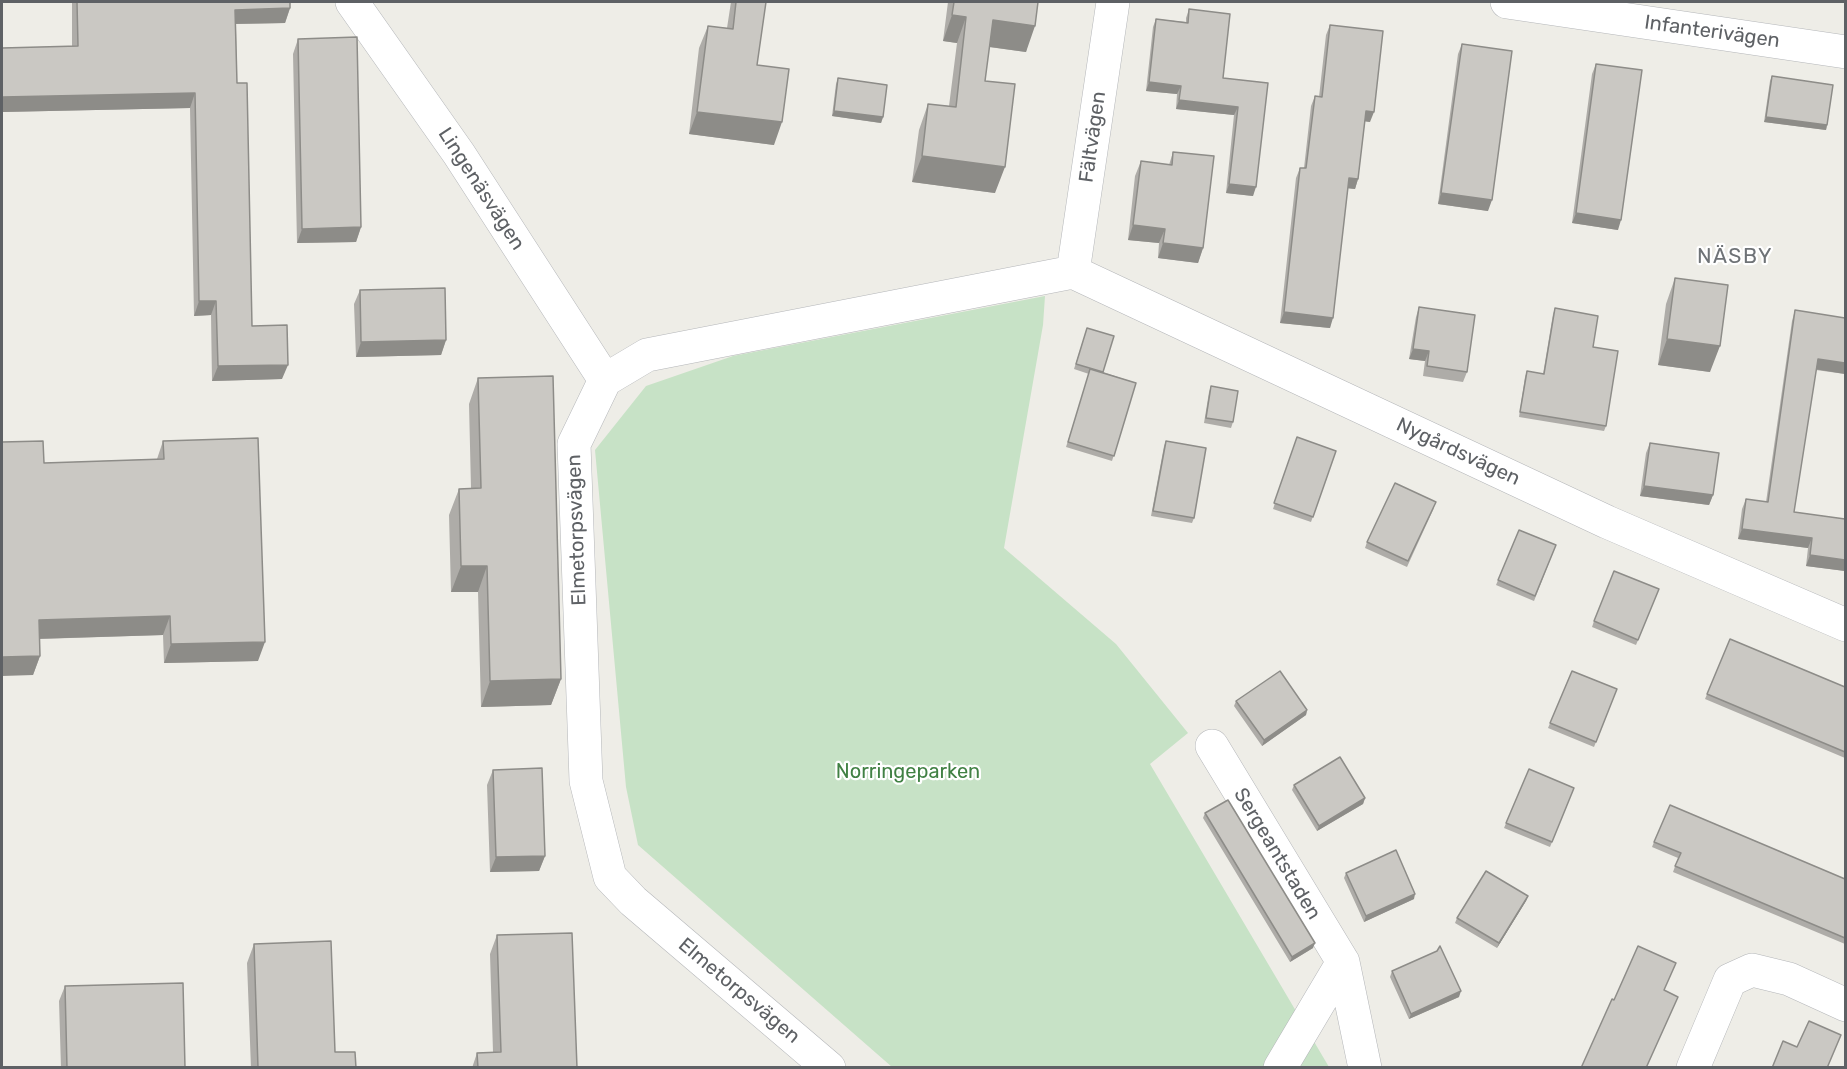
<!DOCTYPE html>
<html>
<head>
<meta charset="utf-8">
<style>
	body { margin:0 }
	#map { position:relative; width:1847px; height:1069px; overflow:hidden; background:#eeede7; font-family:Rubik,sans-serif }
	canvas { display:block }
	.frame { position:absolute; inset:0; border:3px solid #5e6165; pointer-events:none }
</style>
</head>
<body>
<div id="map">
<canvas width="1847" height="1069"></canvas>
<div class="frame"></div>
</div>
<script>
const ctx = document.querySelector('canvas').getContext('2d');
ctx.lineJoin = 'round';
function fill(path, color) { ctx.fillStyle = color; ctx.fill(path, 'evenodd'); }
function stroke(path, color, width, dash) { ctx.strokeStyle = color; ctx.lineWidth = width; ctx.lineCap = dash ? 'butt' : 'round'; ctx.setLineDash(dash || []); ctx.stroke(path); }
function write(font, color, halo, rows, align = 'center') {
  ctx.font = font + ' Rubik,sans-serif'; ctx.lineWidth = 4.5; ctx.setLineDash([]); ctx.textBaseline = 'middle'; ctx.strokeStyle = halo; ctx.fillStyle = color; for (const [text, x, y, turn = 0] of rows) {
    ctx.save(); ctx.translate(x, y); ctx.rotate((+turn || 0) * Math.PI / 180); ctx.textAlign = isNaN(turn) ? turn : align; if (halo) ctx.strokeText(text, 0, 0); ctx.fillText(text, 0, 0); ctx.restore();
  }
}
const green = new Path2D(`
	M1045,296L1043,325L1004,548L1116,644L1188,733L1150,764L1329,1067H892L638,845L626,787L595,450L646,386L733,356Z`);
const minor = new Path2D(`
	M352,2L459,154L605,380
	M1507,2L1846,52
	M1073,272L1607,522L1846,625
	M1073,272L1113,2
	M1212,746L1343,962L1365,1068
	M829,1068L633,901L610,877L586,781L574,444L605,380L647,355L1073,272
	M1280,1068L1343,962
	M1693,1068L1730,980L1752,970L1789,979L1846,1005`);
const wall = new Path2D(`
	M72,2H290V8L285,23L236,24L237,83L252,326L282,379L212,381L211,315L194,316L190,108L2,112V48L72,46Z
	M731,2H766L757,65L774,145L689,134L699,48L708,26L727,28Z
	M948,2H1038L1026,52L989,47L985,81L995,193L912,182L919,130L928,104L949,106L957,43L943,41Z
	M1189,9L1223,78L1268,83L1253,196L1226,193L1234,115L1176,109L1177,94L1146,91L1153,27L1156,19L1186,22V18Z
	M1330,25L1370,122L1365,121L1358,179L1355,189L1348,188L1330,328L1280,323L1296,178L1300,168H1304L1311,106L1315,96L1319,97L1326,35Z
	M298,39L361,227L356,242L297,243L293,54Z
	M1462,44L1488,211L1438,204L1458,54Z
	M1596,64L1618,230L1572,223L1592,74Z
	M1772,76L1827,125L1826,130L1764,122L1770,81Z
	M838,78L883,117L881,123L832,116L836,84Z
	M1173,152L1203,248L1198,263L1158,258L1159,243L1128,240L1135,176L1141,161L1169,165Z
	M1675,278L1710,372L1658,365L1666,304Z
	M360,290L446,340L441,355L356,357L354,304Z
	M1419,307L1467,372L1463,382L1423,376L1425,361L1409,359L1416,317Z
	M1555,308L1593,347L1606,426L1604,431L1519,417L1525,377L1527,371L1543,374L1553,314Z
	M1795,310L1845,374L1816,370L1794,512L1845,519V571L1806,566L1808,548L1738,539L1742,509L1746,499L1766,502L1792,321Z
	M1087,328L1103,372L1136,383L1112,461L1066,447L1089,374L1074,369Z
	M478,378L561,679L551,705L481,707L478,592H451L449,515L459,489L471,488L469,404Z
	M1211,386L1233,422L1231,428L1204,423L1209,392Z
	M1297,437L1336,451L1311,522L1273,509Z
	M163,441L258,661L164,663L163,635L39,639L40,656L33,675L44,463L157,459Z
	M1166,441L1194,518L1192,523L1151,516L1164,446Z
	M1650,443L1713,495L1709,505L1640,496L1646,453Z
	M1434,508L1407,567L1365,548L1367,542Z
	M1519,530L1556,545L1534,601L1496,585Z
	M1659,589L1636,645L1592,627L1594,621Z
	M1730,639L1845,687V758L1705,699Z
	M1572,671L1617,689L1594,747L1548,728Z
	M1236,701L1307,710L1306,715L1262,746L1234,706Z
	M1529,769L1574,788L1550,847L1504,828Z
	M493,770L545,856L539,871L490,872L487,785Z
	M1294,785L1365,798L1363,804L1317,831L1292,790Z
	M1205,813L1313,948L1290,962L1203,818Z
	M1654,842L1845,879V944L1673,872L1678,858L1652,847Z
	M1346,873L1414,899L1364,922L1344,878Z
	M1528,896L1526,901L1497,948L1455,923L1457,918Z
	M497,935L577,1068H472L477,1053L493,1052L490,954Z
	M254,944L335,1052L356,1068H251L247,963Z
	M1392,971L1459,997L1409,1019L1390,977Z
	M65,986L185,1068H61L59,1001Z`);
const shadedWall = new Path2D(`
	M290,8L285,23L230,24L235,10Z
	M952,15L966,17L957,43L943,41Z
	M993,20L1035,26L1026,52L983,46Z
	M1149,82L1181,86L1177,94L1146,91Z
	M195,93L190,108L2,112V97Z
	M1179,100L1238,107L1234,115L1176,109Z
	M834,111L883,117L881,123L832,116Z
	M1366,111L1374,112L1370,122L1362,121Z
	M697,112L782,122L774,145L689,134Z
	M1766,117L1827,125L1826,130L1764,122Z
	M922,156L1005,167L995,193L912,182Z
	M1349,178L1358,179L1355,189L1345,188Z
	M1229,184L1256,187L1253,196L1226,193Z
	M1441,193L1492,200L1488,211L1438,204Z
	M1576,213L1621,220L1618,230L1572,223Z
	M1133,225L1165,229L1159,243L1128,240Z
	M361,227L356,242L297,243L302,229Z
	M1163,243L1203,248L1198,263L1158,258Z
	M199,301H216L211,315L194,316Z
	M1284,312L1333,318L1330,328L1280,323Z
	M1667,339L1720,346L1710,372L1658,365Z
	M446,340L441,355L356,357L361,342Z
	M1413,349L1429,351L1425,361L1409,359Z
	M1818,359L1845,363V374L1814,369Z
	M288,365L282,379L212,381L218,366Z
	M1644,486L1713,495L1709,505L1640,496Z
	M1742,529L1812,538L1808,548L1738,539Z
	M1810,555L1845,560V571L1806,566Z
	M461,566H487L478,592H451Z
	M170,616L163,635L32,639L39,620Z
	M265,642L258,661L164,663L171,644Z
	M40,656L33,675L2,676V657Z
	M561,679L551,705L481,707L490,681Z
	M1307,710L1306,715L1262,746L1264,740Z
	M1365,798L1363,804L1317,831L1319,826Z
	M545,856L539,871L490,872L496,857Z
	M1415,894L1414,899L1364,922L1366,916Z
	M1528,896L1526,901L1497,948L1499,943Z
	M1315,943L1313,948L1290,962L1292,957Z
	M1461,991L1459,997L1409,1019L1411,1014Z`);
const building = new Path2D(`
	M77,2H290V8L235,10L237,83H247L252,326L287,325L288,365L218,366L216,301H199L195,93L2,97V48L78,46Z
	M736,2H766L757,65L789,69L782,122L697,112L708,26L733,29Z
	M954,2H1038L1035,26L993,20L985,81L1015,84L1005,167L922,156L928,104L956,107L966,17L952,15Z
	M1189,9L1230,14L1223,78L1268,83L1256,187L1229,184L1238,107L1179,100L1181,86L1149,82L1156,19L1188,23Z
	M1330,25L1383,31L1374,112L1366,111L1358,179L1349,178L1333,318L1284,312L1300,168H1306L1315,96L1322,97Z
	M357,37L361,227L302,229L298,39Z
	M1462,44L1512,51L1492,200L1441,193Z
	M1596,64L1642,70L1621,220L1576,213Z
	M1772,76L1833,85L1827,125L1766,117Z
	M838,78L887,85L883,117L834,111Z
	M1173,152L1214,156L1203,248L1163,243L1165,229L1133,225L1141,161L1172,165Z
	M1675,278L1728,285L1720,346L1667,339Z
	M445,288L446,340L361,342L360,290Z
	M1419,307L1475,315L1467,372L1427,366L1429,351L1413,349Z
	M1555,308L1598,316L1593,347L1618,351L1606,426L1520,412L1527,371L1544,374Z
	M1795,310L1845,318V363L1818,359L1794,512L1845,519V560L1810,555L1812,538L1742,529L1746,499L1768,502Z
	M1087,328L1114,336L1103,372L1076,364Z
	M1090,369L1136,383L1114,456L1068,442Z
	M553,376L561,679L490,681L487,566H461L459,489L481,488L478,378Z
	M1211,386L1238,391L1233,422L1206,418Z
	M1297,437L1336,451L1313,517L1274,503Z
	M258,438L265,642L171,644L170,616L39,620L40,656L2,657V442L43,441L44,463L164,459L163,441Z
	M1166,441L1206,448L1194,518L1153,511Z
	M1650,443L1719,453L1713,495L1644,486Z
	M1395,483L1436,502L1408,561L1367,542Z
	M1519,530L1556,545L1535,596L1498,580Z
	M1614,571L1659,589L1638,640L1594,621Z
	M1730,639L1845,687V752L1707,694Z
	M1280,671L1307,710L1264,740L1236,701Z
	M1572,671L1617,689L1596,742L1550,723Z
	M1340,757L1365,798L1319,826L1294,785Z
	M542,768L545,856L496,857L493,770Z
	M1529,769L1574,788L1552,842L1506,823Z
	M1228,800L1315,943L1292,957L1205,813Z
	M1670,805L1845,879V938L1675,866L1681,853L1654,842Z
	M1396,850L1415,894L1366,916L1346,873Z
	M1486,871L1528,896L1499,943L1457,918Z
	M572,933L577,1068H478L477,1053L501,1052L497,935Z
	M331,941L335,1052H355L356,1068H258L254,944Z
	M1440,946L1461,991L1411,1014L1392,971L1437,951Z
	M1638,946L1676,963L1664,990L1678,997L1646,1068H1581L1612,999L1614,1000Z
	M183,983L185,1068H67L65,986Z
	M1809,1021L1841,1035L1827,1068H1772L1783,1041L1797,1047Z`);
const streetNames = [
	["Infanterivägen",1712,32,8],
	["Fältvägen",1093,137,-82],
	["Lingenäsvägen",481,189,57],
	["Nygårdsvägen",1458,452,25],
	["Elmetorpsvägen",577,530,-92],
	["Sergeantstaden",1277,854,59],
	["Elmetorpsvägen",739,991,40]
];
const parkNames = [
	["Norringeparken",908,772]
];
const neighbourhoodNames = [
	["NÄSBY",1735,257]
];
fill(green, '#c7e2c6');
stroke(minor, '#b4b6b9', 34);
stroke(minor, '#fff', 33);
fill(wall, '#aeaca8');
fill(shadedWall, '#8d8c88');
fill(building, '#cac8c3');
stroke(building, '#8d8c88', 1.5);
write('20px', '#5e6165', '#fff', streetNames);
write('20px', '#418144', '#fff', parkNames);
ctx.letterSpacing = '1.5px';
write('21px', '#6f7377', '#fff', neighbourhoodNames);
ctx.letterSpacing = '0px';
</script>
</body>
</html>
